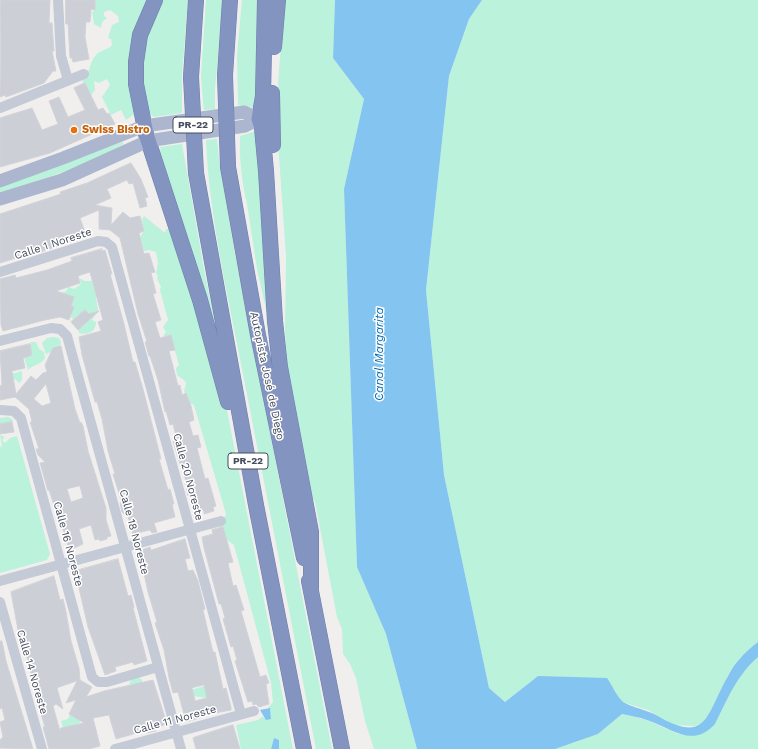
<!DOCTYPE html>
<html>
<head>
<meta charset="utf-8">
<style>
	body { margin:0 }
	canvas { display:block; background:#f1efee }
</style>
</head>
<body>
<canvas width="758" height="749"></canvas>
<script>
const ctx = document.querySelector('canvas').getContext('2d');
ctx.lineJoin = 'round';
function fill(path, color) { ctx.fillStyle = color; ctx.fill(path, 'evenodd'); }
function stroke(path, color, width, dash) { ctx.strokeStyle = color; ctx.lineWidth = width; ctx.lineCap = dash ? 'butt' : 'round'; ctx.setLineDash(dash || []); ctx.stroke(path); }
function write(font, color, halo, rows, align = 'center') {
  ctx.font = font + ' "Work Sans",sans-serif'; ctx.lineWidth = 3; ctx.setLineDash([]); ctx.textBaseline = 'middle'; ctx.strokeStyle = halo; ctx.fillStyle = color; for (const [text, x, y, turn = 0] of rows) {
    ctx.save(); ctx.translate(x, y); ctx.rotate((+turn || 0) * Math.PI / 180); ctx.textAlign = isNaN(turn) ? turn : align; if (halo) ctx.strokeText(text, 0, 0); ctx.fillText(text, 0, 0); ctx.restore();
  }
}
const green = new Path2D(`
	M95,0H152L136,113L126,120L121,110L111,115L102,97L110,85L107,79L99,83L94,81L95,90L91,95L82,80C91,72 89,63 96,55C100,50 108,50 112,45L111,39L108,38L112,25L119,22L118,16L110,10L104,12V16L107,18L102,22L101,28L94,24L92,12L95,10Z
	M160,0H188L182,75V113L154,117L150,114L144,102L141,53Z
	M206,0H223L215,89V109L204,110V113L201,76Z
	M242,0H261L256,108L238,105L237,55Z
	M284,0H335L333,58L364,99L344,189L357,567L386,634L417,749H374L365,721L356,678L350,664L343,654L342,629L337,617L315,502L311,494L288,379L285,332L286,256L278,142L277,99Z
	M482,0H758V642L739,659L728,675L709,715L702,723L695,726L673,725L648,710L538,676L505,702L489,688L444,475L426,290L449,76L469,19Z
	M256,131L268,318L257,269L247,204C242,182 239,159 240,136Z
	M217,139L219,160L235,254L332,749H316C292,626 268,502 244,379C229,300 209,218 206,140Z
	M122,142L124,144C85,165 43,181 0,192V185Z
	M182,144L204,269L221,353L159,151L161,150L160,147Z
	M144,216L165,233L166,229H170L223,390L293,749H279V740L274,738L271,749H241L236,725L258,720L263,716L264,718L271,719L270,709L268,708L273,702L271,683L234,545L226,539L223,527L219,528L226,514L194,405L189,403V399L184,391L186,384L185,381L177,375L176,368L179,365L171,336H163L166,332L163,327L168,320L160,290L161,287L157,279L158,275L156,274L158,263L156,252L149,250L144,251L140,237L144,231L142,219Z
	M79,278L85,281H92L96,294H99L100,296L96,297L98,310L92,320L96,322C96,331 88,336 79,333L78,330L92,318L85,310L73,319L71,317L74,307L71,306L74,297L56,293L65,292L69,287L74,289L81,284Z
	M53,337L59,338L61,342L60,348L46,354L42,343L47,338Z
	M31,342H36L39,349L44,352L45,358C41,365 34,364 28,370L22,351L24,357L32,355L30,344Z
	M21,371L22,372V380L19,383L15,379L13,380L11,373H16Z
	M8,417L12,419L13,422L0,424V418Z
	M0,435L5,437L2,440L5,443L10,438L17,436L50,554L47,560L0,573V447L2,446Z
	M758,657V749H555L598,734L622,714L647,720L678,734L715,724C727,700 737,675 758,657Z
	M138,677L142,680V683L129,685L131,679Z
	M208,685L215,710L207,698L193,696L191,690Z
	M70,714L83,719L79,721L81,723L63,728L61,721L68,719Z`);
const water = new Path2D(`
	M335,0H482L469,19L449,76L426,290L444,475L489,688L505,702L538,676L607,678C612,685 616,695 622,701C627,706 647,710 656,715C708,746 706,714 728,676C735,662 746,651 758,642V657C737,675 727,700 715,724C692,749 672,728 647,720C639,717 630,716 622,714L598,734L555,749H417L386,634L357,567L344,189L364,99L333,58Z
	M270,708L271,719L266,720L260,710Z
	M274,738L279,740V749H271Z`);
const building = new Path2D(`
	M1,0H50L49,23H52L54,51H52L56,71H53L44,83L6,97L5,95L0,97Z
	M66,0H95V10L91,9L90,22H86L85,37L89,59L73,62L72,58H70L68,24H66Z
	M85,83L98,110L103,108L107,114L109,113L115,124L50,153L0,167V118L32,108L42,130L58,124L49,101L59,97L68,117L85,110L74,88Z
	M131,163L141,179L148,197L145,198L147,206L140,208L133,183L129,184L127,180L107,189L111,198L95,205L112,208L111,225L123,212L130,218L140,216L144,231L139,233L144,254L149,253L155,272L151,273L156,293L153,294L161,320L155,322L160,338L171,335L175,350L169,351L178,386L180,385L182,395L186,393L191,406L194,420L189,422L193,436L198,435L201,447L197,448L205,479L208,478L216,506L213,507L214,511L204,514V511H195L190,495L188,496L183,466L181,467L173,441L177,440L173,424L170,425L166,411L165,412L158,380L150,356H149L145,342H147L138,314L120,238L110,230L99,229V210L80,218L86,235L84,237L29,256V254L0,263V214L61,194L60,192L87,183Z
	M102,249V251L105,250L112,274H110L123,320L133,362H135L143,389L161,459H159L168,490L170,489L174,504H172L175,517L154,523L157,532L152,533L150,530L133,534L127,514L125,515L122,512L120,503H122L113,474H115L108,451L102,419L97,402H95L82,355L79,337L101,331L98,322L103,320L90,272L78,276L80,283L56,291L74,297L71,306L74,307L69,320L60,317L45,320L3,331L1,325L0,279L15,275L16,278L47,270L72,261L71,258Z
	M85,310L89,314L99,311L78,330L71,322Z
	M30,344L32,355L23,358L25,368L12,371L16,394L31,376L36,380L43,373L47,372L45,365L53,348L61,346L75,409L80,423L81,422L83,426L88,451L106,508V520L111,536L107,537V539L100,541L99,539L95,540L91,525L79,529L83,544L72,549V546L68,547L56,504L54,505L49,490L48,491L40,463L45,462L38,455L36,449H39L30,422H32L29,409L15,397L0,400V386L2,385L0,351ZM46,384L51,403L42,406L34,399ZM80,486L83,498L71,502L67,489Z
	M12,422L14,432L0,434V424Z
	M223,527L233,562L228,563L233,586L236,585L244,610L241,611L260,677L266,675L269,683L266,684L269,704L259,707L256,704L253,705L252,701L248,702L247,699L235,661L237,660L233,646L231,647L223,619L225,618L221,604H219L204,548L202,537L213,534L212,530Z
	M185,539L190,558L185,559L188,571L193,570L198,581L205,609L203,610L209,636L213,652H215L223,689L226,688L231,707V710L199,716L200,718L186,722L178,692L173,693L169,678L164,650L155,623L157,622L148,592L139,551L150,547L151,550ZM204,685L207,698L195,701L192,688Z
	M118,559L128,596L131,595L134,607L133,608L147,661L134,665L133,662L115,667L116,671L105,675L88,627L75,571Z
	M54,576L60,600L63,599L66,612L71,641L79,668L80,680L92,687L86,697L104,691L153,680L167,724L155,728L156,731L147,733V730L116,739L109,715L93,718L100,746L89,749H49L43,727H45L41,714L43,710L39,697L37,698L26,653L24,654L20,641L11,592ZM77,681L66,703L76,700L69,714L84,723L61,728L60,731L53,706L56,704L63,709L57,688Z
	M0,641H2L6,661L33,749L0,748V740L3,737L0,722L5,720L2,708L0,709Z
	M233,725L240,749H196L193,738L195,737Z`);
const minor = new Path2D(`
	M58,0L61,56L68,80
	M0,108L84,74
	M0,272L98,241L106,242L112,247L241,714
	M0,341L51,328L60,329L67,336L181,749
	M0,410L14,411L21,418L92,677L98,682H107L158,667
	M0,581L221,521
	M0,602L42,749
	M115,749L254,711`);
const major = new Path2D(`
	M0,181L63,158L144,126L244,112L259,119
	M0,199L62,180L148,141L245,126L259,119`);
const highway = new Path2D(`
	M155,0L140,35L136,62V84L146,134L200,300L228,402
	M265,0L263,96L259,119L262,128L266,171L275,321L280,367L311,532V590
	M274,47L278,0
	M225,75L230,0
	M191,77L196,0
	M272,93L273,145
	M228,167L258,335L304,558
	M196,173L256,505L304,749
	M309,581L342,749`);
const highwayBridge = new Path2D(`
	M225,75L228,167
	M191,77L196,173`);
const markers = [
	[74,130,4,"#e8710a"]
];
const shields = [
	[193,125,40],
	[248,461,40]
];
const shieldNames = [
	["PR-22",193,125],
	["PR-22",248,461]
];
const foodNames = [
	["Swiss Bistro",82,130]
];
const streetNames = [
	["Calle 1 Noreste",53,244,-18],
	["Autopista José de Diego",267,376,78],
	["Calle 20 Noreste",188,477,75],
	["Calle 18 Noreste",134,532,75],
	["Calle 16 Noreste",68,544,75],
	["Calle 14 Noreste",32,672,74],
	["Calle 11 Noreste",175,720,-15]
];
const waterNames = [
	["Canal Margarita",379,354,-90]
];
fill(green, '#baf2db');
fill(water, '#84c4f1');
fill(building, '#cdcfd6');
stroke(building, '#d2d3da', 1);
stroke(highway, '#6e7fac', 16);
stroke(minor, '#c4cad6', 10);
stroke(major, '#acb7cf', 13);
stroke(highway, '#8394c0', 15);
stroke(highwayBridge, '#6e7fac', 16, []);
stroke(highwayBridge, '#8394c0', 15);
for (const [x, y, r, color] of markers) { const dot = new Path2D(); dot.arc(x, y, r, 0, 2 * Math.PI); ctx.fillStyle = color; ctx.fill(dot); stroke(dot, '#fff', 1.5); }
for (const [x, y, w] of shields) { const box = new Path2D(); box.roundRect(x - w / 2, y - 8, w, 16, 3); ctx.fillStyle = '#fff'; ctx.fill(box); stroke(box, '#454d5d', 1); }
write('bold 10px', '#454d5d', null, shieldNames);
write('bold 11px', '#c56008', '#fff', foodNames, 'left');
write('11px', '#454d5d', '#fff', streetNames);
write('italic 12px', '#046ab1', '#fff', waterNames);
</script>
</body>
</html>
